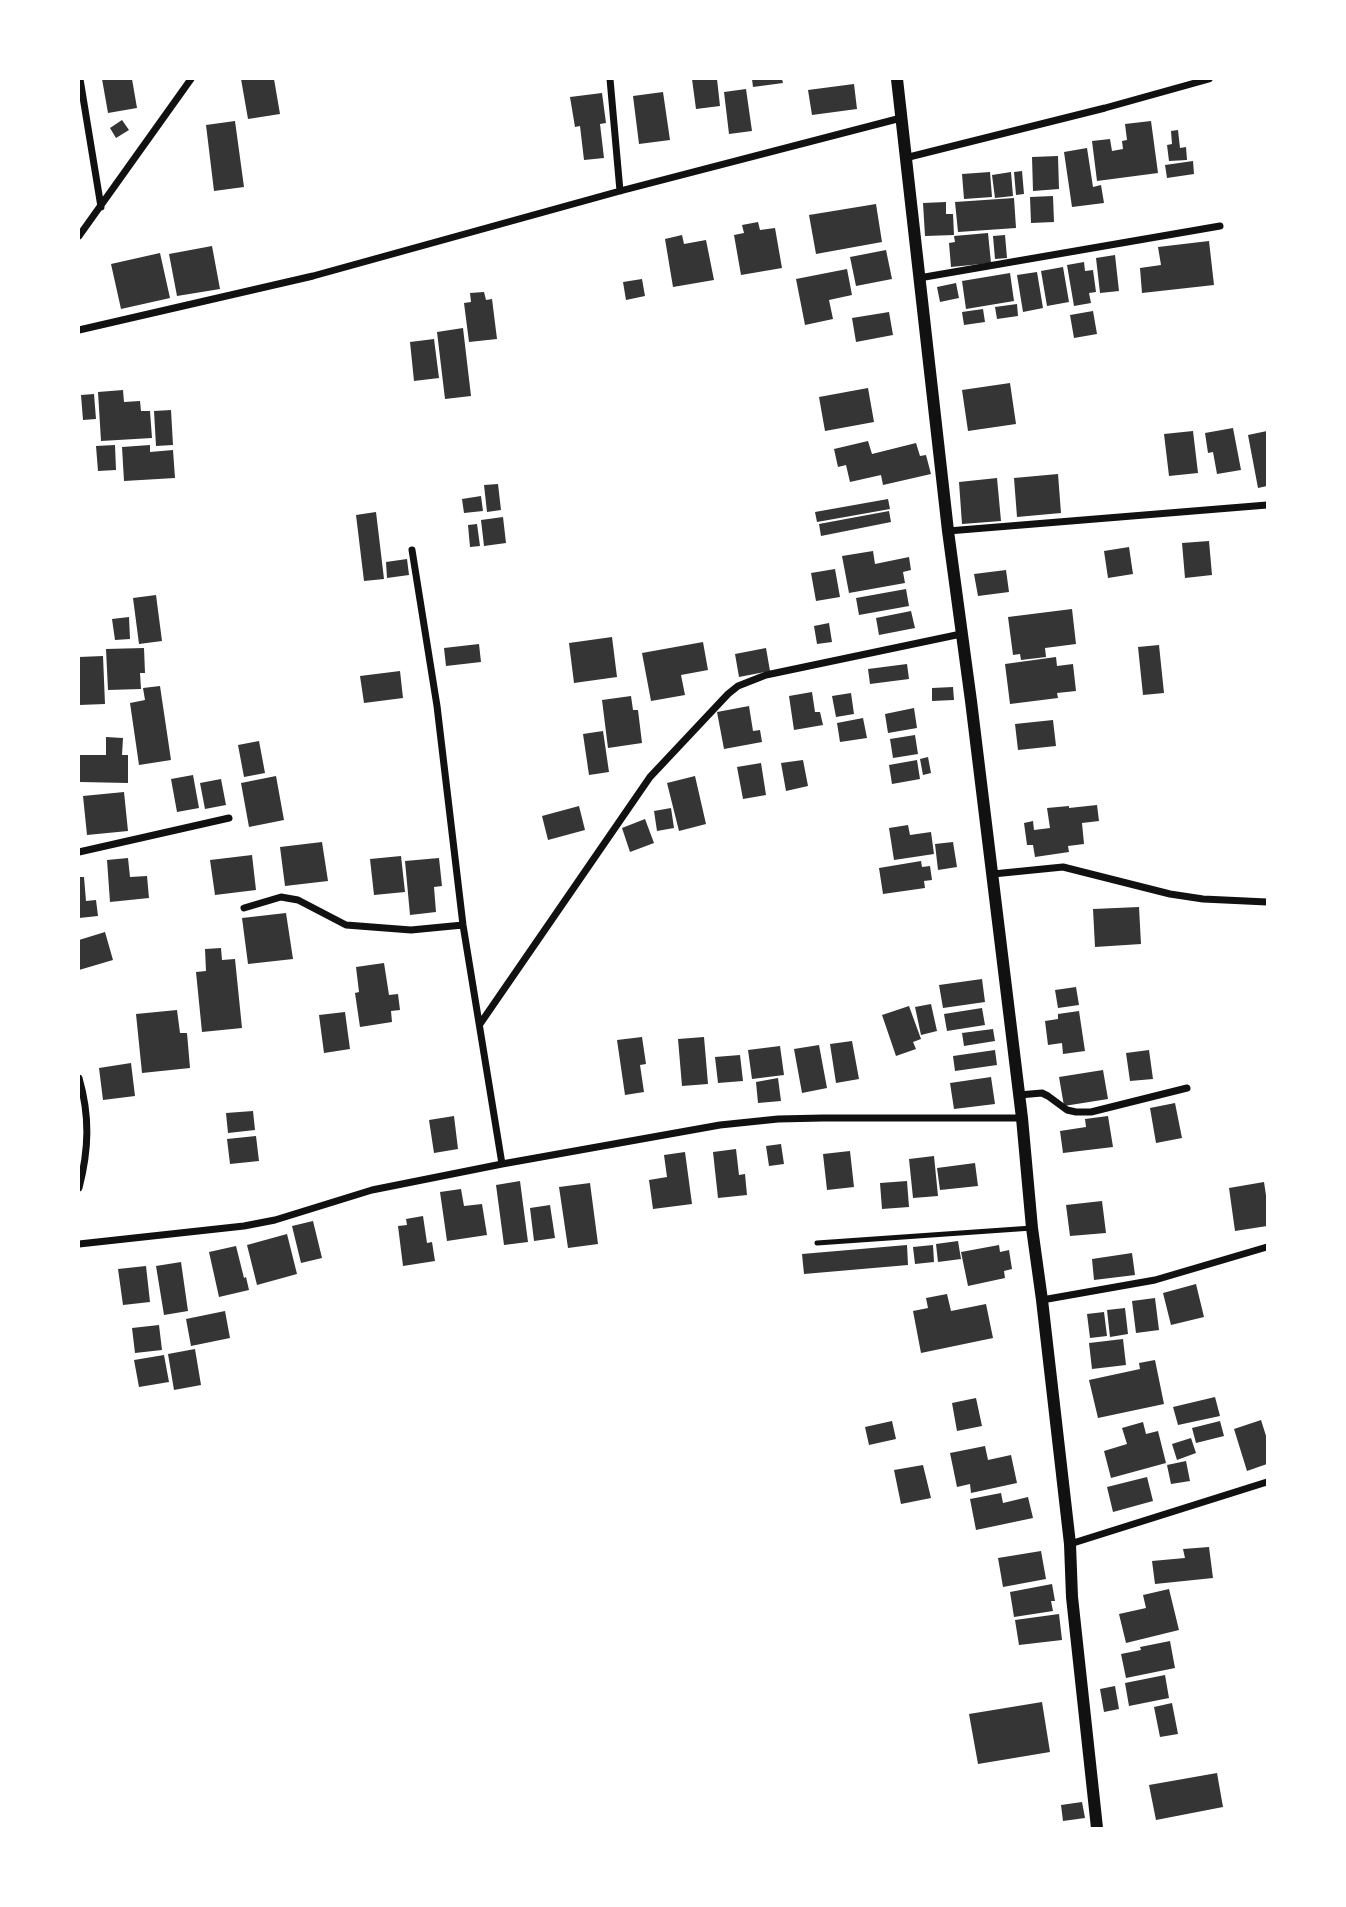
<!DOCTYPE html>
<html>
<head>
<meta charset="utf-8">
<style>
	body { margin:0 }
	#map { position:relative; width:1346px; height:1907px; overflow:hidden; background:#fff; font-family:Inter,sans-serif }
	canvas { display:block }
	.frame { position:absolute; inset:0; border:80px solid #fff; pointer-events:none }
</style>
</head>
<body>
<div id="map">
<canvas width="1346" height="1907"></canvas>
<div class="frame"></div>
</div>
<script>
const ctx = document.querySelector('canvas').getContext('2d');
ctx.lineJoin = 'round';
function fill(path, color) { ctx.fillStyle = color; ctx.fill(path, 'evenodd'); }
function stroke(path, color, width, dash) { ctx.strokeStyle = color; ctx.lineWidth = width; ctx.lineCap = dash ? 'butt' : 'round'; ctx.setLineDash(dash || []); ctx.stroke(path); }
const building = new Path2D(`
	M102,79H132L137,108L108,113Z
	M241,79H274L280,114L248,119Z
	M692,79H717L720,106L696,109Z
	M752,79H782L783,83L753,87Z
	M854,84L857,109L812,115L808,90Z
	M746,89L752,131L729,134L724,92Z
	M663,92L670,140L639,144L633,96Z
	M602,93L606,123L600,124L604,158L584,160L580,126L575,127L570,97Z
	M122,120L129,130L116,138L110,128Z
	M235,121L244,187L214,191L206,125Z
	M1151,121L1158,173L1097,181L1092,141L1110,139L1112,151L1123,149L1122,141L1127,140L1125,124Z
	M1178,130L1180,148L1186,147L1187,160L1169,161L1167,145L1172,144L1171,131Z
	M1087,148L1093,187L1101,185L1104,203L1072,207L1064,152Z
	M1058,156L1059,189L1033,191L1032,157Z
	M1193,161L1194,174L1167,178L1165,165Z
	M1022,171L1024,194L1016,195L1014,172Z
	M990,172L992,197L964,199L962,174Z
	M1011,172L1013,196L995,198L992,175Z
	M1053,196L1054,222L1031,223L1030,197Z
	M1014,198L1016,228L958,232L955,202Z
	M946,202V214H953L954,235L925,236L923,203Z
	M876,204L882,242L816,254L809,215Z
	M758,222L760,230L775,228L782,268L741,275L734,235L744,233L742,225Z
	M988,233L991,263L951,267L949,243L955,242L954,236Z
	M682,235L684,244L706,240L714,280L673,287L665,239Z
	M1005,235L1007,258L995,259L993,236Z
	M1209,241L1214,285L1142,293L1140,268L1161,265L1158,247Z
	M212,246L220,289L177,296L169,254Z
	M886,250L892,279L856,286L850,257Z
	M160,253L170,298L121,309L111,264Z
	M1115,255L1119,291L1100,293L1096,258Z
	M1084,262L1085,271L1093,270L1096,292L1089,293L1091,303L1074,306L1067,265Z
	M1063,267L1069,302L1047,306L1041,271Z
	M847,269L852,295L829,300L833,319L805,325L796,279Z
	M1037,272L1043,308L1023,312L1017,275Z
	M1010,273L1014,301L966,309L962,281Z
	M642,279L645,296L626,300L623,282Z
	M956,283L959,298L940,302L937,287Z
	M484,292L486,300L492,299L497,339L469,342L464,303L471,302L470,293Z
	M1017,304L1018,316L997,319L995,307Z
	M983,309L985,322L964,325L962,312Z
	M1093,311L1097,334L1074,338L1070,315Z
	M889,312L893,335L856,342L852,318Z
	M463,328L471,396L445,399L437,332Z
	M434,339L439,378L414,381L410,342Z
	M1010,383L1016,424L968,431L962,390Z
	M868,388L874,422L825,431L819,397Z
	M123,390L124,402L140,401L141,411H150L152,438L101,441L98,392Z
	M94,394L96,419L83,420L81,395Z
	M171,410L173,445L156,446L154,411Z
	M1233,428L1241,470L1217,474L1213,452L1208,453L1205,433Z
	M1193,431L1198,473L1169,476L1164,434Z
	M1267,431V486L1258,488L1248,435Z
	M868,441L872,454L916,443L920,456L926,455L931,474L883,485L881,475L850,482L846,465L838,467L834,449Z
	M115,445L116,470L98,471L96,446Z
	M150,445V452L173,450L175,478L124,481L122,447Z
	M1058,474L1061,513L1017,517L1014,478Z
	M997,478L1001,521L962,524L959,482Z
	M498,484L501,510L487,512L484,485Z
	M481,496L483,511L464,513L462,499Z
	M888,499L890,509L817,522L815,512Z
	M889,511L891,522L821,536L819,524Z
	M376,512L384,579L364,581L356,515Z
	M503,517L506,543L484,546L481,520Z
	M477,524L480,546L470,547L468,525Z
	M1209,541L1212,575L1185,578L1182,543Z
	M1129,547L1133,574L1108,578L1104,551Z
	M873,551L875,564L909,557L911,570L903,572L905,583L849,593L842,556Z
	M407,559L409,575L387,578L386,562Z
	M835,569L840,597L816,601L811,573Z
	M1006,570L1009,592L978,596L974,574Z
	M906,589L909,606L859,615L856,598Z
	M156,595L162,641L139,644L133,598Z
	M1072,609L1076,644L1045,648L1046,657L1021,660L1020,654L1013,655L1008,617Z
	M911,611L915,628L879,635L876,618Z
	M129,617L130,639L115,640L112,619Z
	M829,623L832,642L817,644L814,626Z
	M612,637L617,677L574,683L569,643Z
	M703,642L708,670L681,675L685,695L651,701L642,653Z
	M479,644L481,662L446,666L444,648Z
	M1159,645L1164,693L1143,695L1138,647Z
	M144,648L145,673H140L141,689L108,690L106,649Z
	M766,648L770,671L739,677L735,654Z
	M103,656L105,704L79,705V657Z
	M1056,657L1057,666L1073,664L1076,691L1057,693L1058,698L1010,704L1005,664Z
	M907,664L909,679L870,684L868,669Z
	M400,671L403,698L364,703L360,676Z
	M160,686L171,760L139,765L130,703L145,700L143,688Z
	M953,687L954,700L932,701V688Z
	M812,692L815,712H820L823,725L794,730L789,696Z
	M851,693L854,714L836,717L832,696Z
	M631,696L633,710H638L642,743L608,748L602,700Z
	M749,706L753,731L760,730L762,742L724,749L717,712Z
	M914,708L917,728L888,733L885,714Z
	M863,718L867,738L840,742L837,723Z
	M1053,720L1056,746L1018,750L1015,724Z
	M603,731L609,772L589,775L583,734Z
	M915,735L918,754L893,758L890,739Z
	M106,737L123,738L122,755H128V783L80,782V755H106Z
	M259,741L265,773L244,777L238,745Z
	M928,757L931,773L923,775L920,759Z
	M803,760L808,786L786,791L781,763Z
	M917,760L920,779L892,784L889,765Z
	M761,763L766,795L743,799L737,767Z
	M193,775L199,808L177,812L171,779Z
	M276,776L284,820L249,827L241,783Z
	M695,776L706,824L679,831L667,783Z
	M221,779L226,805L205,809L200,783Z
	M124,792L128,831L87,835L83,796Z
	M1097,805L1099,821L1082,823L1084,844L1068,846L1069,852L1035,857L1033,845H1027L1024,823L1033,821L1034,830L1050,828L1047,808L1069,806V808Z
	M579,806L585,830L548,840L542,816Z
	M671,808L674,828L657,831L654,811Z
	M645,819L654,843L630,852L622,828Z
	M908,825L910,835L931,832L934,854L894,860L889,828Z
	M322,842L328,881L285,886L280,847Z
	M953,842L957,867L938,870L935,844Z
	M252,855L256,890L215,895L210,860Z
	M401,856L405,892L374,895L370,859Z
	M128,858L130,877L147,876L149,898L110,902L107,860Z
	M439,858L442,886L434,887L436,912L410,915L405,861Z
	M921,861L922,867L930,866L932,880L924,881L925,888L883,894L879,868Z
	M79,877H84L86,901L96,900L98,916L79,918Z
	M1139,907L1141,944L1095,947L1093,909Z
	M286,913L293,959L248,964L242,918Z
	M105,932L113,960L79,970V940Z
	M221,948L222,960L235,959L242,1028L202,1032L196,972L206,971L205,949Z
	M384,963L389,995L398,994L400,1010L391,1011L392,1022L360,1027L355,993L359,992L356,967Z
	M982,979L985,1002L943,1008L939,985Z
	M1076,987L1079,1005L1058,1008L1055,990Z
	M931,1004L937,1031L921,1035L915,1007Z
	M909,1006L921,1039L913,1042L916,1049L896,1056L882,1015Z
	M982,1008L985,1025L947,1031L944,1014Z
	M177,1010L180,1033H187L190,1068L142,1073L136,1014Z
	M1079,1011L1085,1051L1063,1054L1062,1043L1048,1045L1045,1021L1058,1019V1014Z
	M345,1012L350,1049L324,1053L319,1015Z
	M993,1029L995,1041L964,1046L962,1033Z
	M642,1037L646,1064L640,1065L644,1092L625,1095L617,1040Z
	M704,1037L708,1084L682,1086L678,1039Z
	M852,1041L859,1079L836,1083L830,1044Z
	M819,1045L827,1088L802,1093L794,1049Z
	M780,1046L784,1075L752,1079L748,1050Z
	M995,1050L997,1065L955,1071L953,1056Z
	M1149,1050L1153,1079L1130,1081L1126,1053Z
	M740,1055L743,1081L718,1083L715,1057Z
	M131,1063L135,1096L103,1100L99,1068Z
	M1103,1070L1108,1099L1064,1106L1059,1077Z
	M991,1077L995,1104L954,1109L950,1083Z
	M778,1078L781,1101L758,1103L756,1082Z
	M1175,1103L1182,1138L1156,1143L1150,1108Z
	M253,1111L255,1130L228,1133L226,1113Z
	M454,1116L458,1149L434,1153L429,1120Z
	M1108,1116L1113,1147L1063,1153L1060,1131L1086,1127L1085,1119Z
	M256,1136L259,1161L230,1164L227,1139Z
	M781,1144L784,1164L769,1166L766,1146Z
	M736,1149L739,1175L745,1174L747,1195L718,1198L713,1152Z
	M850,1151L854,1187L827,1190L823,1154Z
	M685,1152L692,1204L653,1209L649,1180L667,1177L664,1155Z
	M934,1156L938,1196L913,1198L909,1159Z
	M975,1163L978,1186L940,1190L937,1168Z
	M520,1181L528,1242L504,1245L496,1185Z
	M907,1181L909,1207L882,1209L880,1183Z
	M1264,1182L1267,1202V1226L1235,1231L1229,1188Z
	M590,1183L598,1244L568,1248L559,1187Z
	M461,1189L464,1206L482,1204L487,1235L447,1241L440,1192Z
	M1102,1201L1106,1233L1070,1236L1066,1205Z
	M550,1205L555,1238L534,1241L530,1208Z
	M423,1216L427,1243L432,1242L435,1261L403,1266L398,1226L407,1225L406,1219Z
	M313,1221L322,1258L301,1263L292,1226Z
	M287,1234L297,1274L257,1285L247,1245Z
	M958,1241L961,1259L938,1262L936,1244Z
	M907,1245L908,1265L804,1274L802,1254Z
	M933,1245L934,1262L915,1264L913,1247Z
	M999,1245L1000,1252L1009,1250L1012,1269L1004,1271L1005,1278L968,1286L961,1252Z
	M236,1246L244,1278L246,1277L249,1290L219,1297L209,1252Z
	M1132,1253L1135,1275L1094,1280L1092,1259Z
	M181,1262L188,1311L164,1315L156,1266Z
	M146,1266L150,1302L123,1305L118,1269Z
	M1196,1284L1204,1317L1171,1325L1163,1293Z
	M947,1294L951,1311L986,1304L993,1338L921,1353L913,1311L928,1308L926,1298Z
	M1155,1298L1159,1330L1136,1333L1132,1301Z
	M1125,1308L1128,1334L1110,1337L1107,1310Z
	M225,1311L230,1338L191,1346L186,1319Z
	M1104,1312L1107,1336L1090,1338L1087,1314Z
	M159,1325L162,1350L135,1353L132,1328Z
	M1123,1339L1126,1365L1092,1369L1089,1343Z
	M195,1349L201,1385L174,1390L168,1354Z
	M164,1355L169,1382L139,1387L134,1360Z
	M1155,1360L1164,1404L1098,1418L1089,1380L1140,1369L1139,1363Z
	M1215,1397L1220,1416L1178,1425L1173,1407Z
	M976,1398L982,1426L957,1431L952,1403Z
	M1261,1420L1267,1439V1464L1247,1471L1234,1429Z
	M892,1421L896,1439L869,1445L865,1427Z
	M1220,1421L1224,1436L1196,1443L1192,1428Z
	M1143,1422L1146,1434L1158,1431L1166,1463L1111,1478L1104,1451L1127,1444L1122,1428Z
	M1191,1438L1196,1453L1177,1460L1172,1444Z
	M985,1446L988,1460L1011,1455L1017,1483L971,1493L970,1484L957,1487L950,1453Z
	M1186,1461L1190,1481L1171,1484L1167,1465Z
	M923,1465L931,1498L901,1504L894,1470Z
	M1147,1477L1153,1501L1113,1512L1107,1487Z
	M1001,1493L1003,1503L1028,1497L1033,1518L976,1530L970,1499Z
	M1209,1547L1213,1578L1155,1584L1152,1561L1185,1558L1183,1549Z
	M1041,1551L1046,1579L1003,1587L998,1558Z
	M1052,1584L1055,1601H1051L1053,1611L1014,1617L1010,1592Z
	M1169,1589L1179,1630L1126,1643L1119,1614L1146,1608L1143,1595Z
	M1059,1614L1062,1640L1019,1645L1015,1620Z
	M1170,1641L1175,1668L1126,1678L1121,1654L1141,1650L1140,1647Z
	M1165,1675L1169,1698L1129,1706L1125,1683Z
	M1115,1686L1119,1709L1104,1712L1100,1689Z
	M1042,1702L1050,1752L978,1764L969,1714Z
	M1172,1703L1178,1734L1160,1737L1154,1707Z
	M1217,1773L1223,1807L1156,1820L1149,1785Z
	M1082,1802L1085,1818L1063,1821L1061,1805Z`);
const service = new Path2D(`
	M817,1243L1032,1228`);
const minor = new Path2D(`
	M80,79L101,207
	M610,79L620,191
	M905,158L1105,108L1209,79
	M79,236L191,79
	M919,278L1220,226
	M79,330L313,276L620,191L901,118
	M948,531L1267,505
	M412,550L437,706L463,925L502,1164
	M79,852L229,818
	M993,874L1063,867L1170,894L1203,899L1267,902
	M244,908L281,897L298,900L346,925L411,930L463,925
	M480,1024L650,777L728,694L738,686L766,675L961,634
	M79,1078C90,1116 89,1149 79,1188
	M1019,1095L1042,1093L1048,1096L1067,1110L1076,1112H1091L1187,1088
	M79,1244L244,1226L275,1220L372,1190L502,1164L720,1125L778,1119L823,1118H1022
	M1042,1300L1155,1280L1267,1247
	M1070,1544L1267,1482`);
const tertiary = new Path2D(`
	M897,79L948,531L971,701L1022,1118L1032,1228L1042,1300L1070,1544L1072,1597L1097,1828`);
fill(building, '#353535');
stroke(service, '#111', 5);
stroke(minor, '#111', 7);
stroke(tertiary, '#111', 12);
</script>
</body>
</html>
